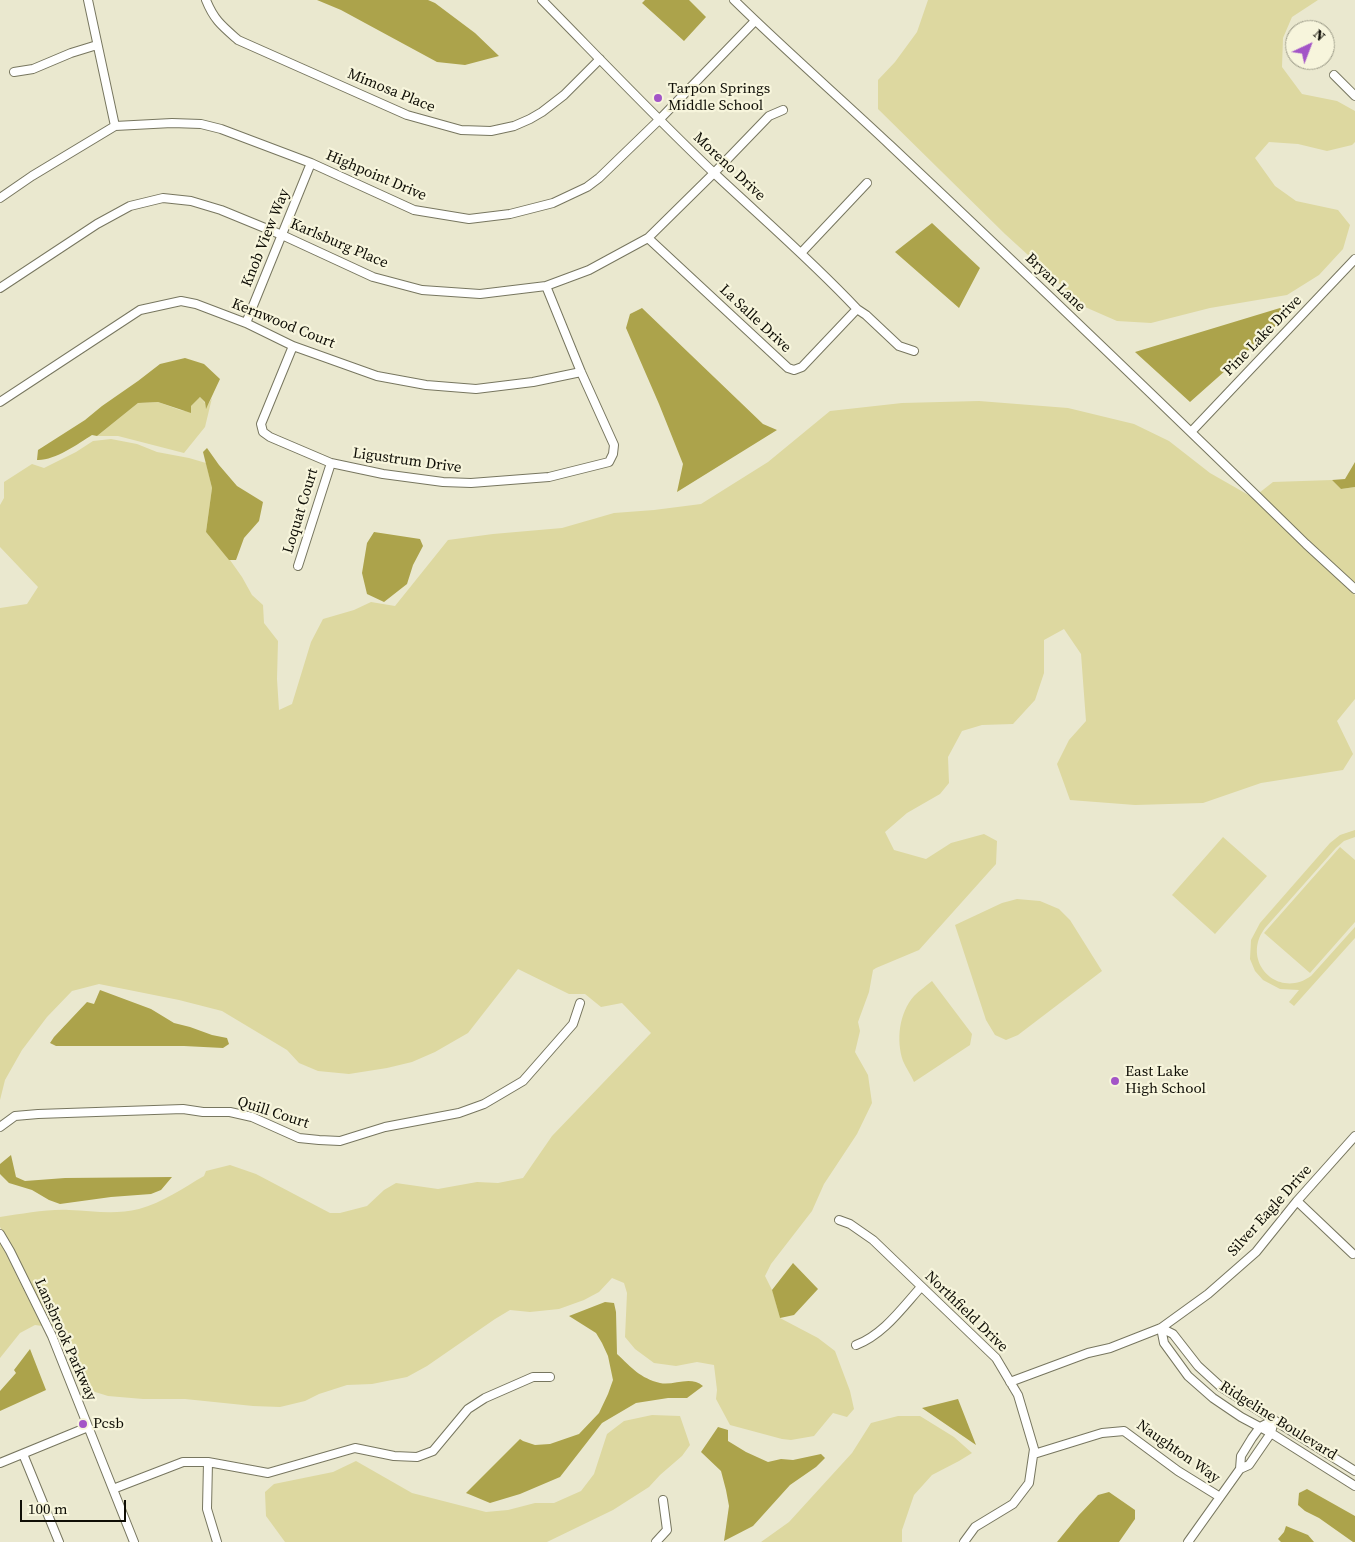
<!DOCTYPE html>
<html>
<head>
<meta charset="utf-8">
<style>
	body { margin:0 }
	#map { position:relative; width:1355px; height:1542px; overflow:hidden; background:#eae8cf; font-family:"Source Serif 4",serif }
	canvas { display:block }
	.north { position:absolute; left:1285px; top:20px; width:50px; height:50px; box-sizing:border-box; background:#f7f5dc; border:1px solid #9a9986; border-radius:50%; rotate:43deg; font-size:14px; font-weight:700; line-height:20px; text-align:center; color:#0f0e06 }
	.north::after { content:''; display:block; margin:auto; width:18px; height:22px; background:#a355c7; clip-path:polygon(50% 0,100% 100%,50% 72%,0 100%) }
	.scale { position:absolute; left:20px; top:1500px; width:106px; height:22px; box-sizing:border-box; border:2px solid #0f0e06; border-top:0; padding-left:6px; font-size:15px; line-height:18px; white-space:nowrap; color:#0f0e06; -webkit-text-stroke:4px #f7f5dc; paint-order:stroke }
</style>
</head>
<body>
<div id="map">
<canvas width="1355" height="1542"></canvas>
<div class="north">N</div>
<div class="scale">100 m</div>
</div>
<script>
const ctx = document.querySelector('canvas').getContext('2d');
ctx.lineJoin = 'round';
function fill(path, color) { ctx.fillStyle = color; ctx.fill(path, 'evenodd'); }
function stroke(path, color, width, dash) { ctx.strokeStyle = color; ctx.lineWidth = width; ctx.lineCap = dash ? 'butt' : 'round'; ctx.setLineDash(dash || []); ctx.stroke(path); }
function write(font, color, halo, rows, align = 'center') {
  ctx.font = font + ' "Source Serif 4",serif'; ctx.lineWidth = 4.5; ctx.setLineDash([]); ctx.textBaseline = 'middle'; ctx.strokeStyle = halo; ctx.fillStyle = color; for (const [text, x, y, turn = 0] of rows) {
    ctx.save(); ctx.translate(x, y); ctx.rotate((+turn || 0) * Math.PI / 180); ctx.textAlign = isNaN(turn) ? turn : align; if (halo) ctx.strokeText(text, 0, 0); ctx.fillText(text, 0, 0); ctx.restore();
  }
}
const green = new Path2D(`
	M928,0H1318L1292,17L1283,38L1282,67L1302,94L1337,101L1355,111V142L1352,145L1327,151L1298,144L1269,142L1255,158L1275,186L1296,201L1338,210L1350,225L1343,249L1319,275L1287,295L1210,308L1151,323L1117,321L1085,307L1005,234L878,109V80L895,62L917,32Z
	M200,397L205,403L206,408L212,398L205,427L184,453L118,436H97L138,403L158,402L180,410L191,412V406Z
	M979,401L1068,408L1134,424L1169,441L1210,473L1252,497L1303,547L1355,595V699L1337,721L1353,754L1343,770L1261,783L1203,803L1135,805L1070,800L1057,764L1069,740L1086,721L1081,654L1064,629L1044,640V673L1035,700L1013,724L982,725L962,731L948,757L949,783L940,794L907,813L885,832L894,850L926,859L951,843L984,834L997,841L996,864L919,950L876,968L873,970L869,992L858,1022L860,1031L855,1052L868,1075L872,1103L857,1134L824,1184L812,1211L771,1264L765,1276L773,1292L780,1318L818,1338L835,1351L850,1391L854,1409L847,1417L833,1413L814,1436L791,1440L782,1439L730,1425L716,1399L717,1390L714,1365L697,1362L676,1366L654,1363L635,1349L625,1337L627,1293L624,1283L612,1278L599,1292L584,1300L559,1309L530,1312L510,1310L495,1319L427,1366L407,1377L372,1384L347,1385L319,1394L305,1401L280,1407L253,1406L185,1399H143L108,1396L92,1391L67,1331L52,1328L13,1249L0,1227V1217C23,1214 46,1209 69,1210C93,1211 115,1215 139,1209C162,1203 183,1188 204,1176L206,1171L230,1165L256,1174L330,1213H340L367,1206L384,1190L396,1183L438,1189L477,1182L498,1183L523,1178L552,1136L651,1033L622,1003L601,1007L585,994H569L518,969L468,1033L435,1052L412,1062L387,1068L349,1074L318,1071L299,1063L287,1050L222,1011L179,1000L99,984L72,991L47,1017L22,1050L5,1080L0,1100V608L27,604L38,587L0,547V505L4,498V482L32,464L44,468L76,452L93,441L111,439L137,444L157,452L189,458L206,463L212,488L206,532L230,560L242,577L252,595L263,605L264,623L278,641L277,679L279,710L292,704L311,642L323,619L354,610L371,602L395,606L448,540L493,534L562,528L614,513L654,510L701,504L768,462L830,411L902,403Z
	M1332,480L1341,489L1355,487V584L1259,493L1273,482Z
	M1355,830V837L1344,841L1336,848L1265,928C1240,961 1278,1000 1311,976L1355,927V938L1294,1006L1289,1002L1299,990L1280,989L1263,980L1255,971L1250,959L1251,940L1260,923L1330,843L1340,835Z
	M1223,837L1267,876L1215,934L1172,895Z
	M1340,847L1355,860V922L1310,973L1264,933Z
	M1017,899L1040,901L1059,909L1070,920L1102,971L1018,1035L1006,1040L995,1035L986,1020L955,925L1002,903Z
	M932,981L972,1034L970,1045L914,1082C911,1075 906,1068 903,1061C896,1040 899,1013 914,996C920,990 926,986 932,981Z
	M0,1242L42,1326L35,1325L20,1333L0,1358Z
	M652,1415L680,1416L690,1445L682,1456L660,1475L649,1487L613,1510L547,1542H285L266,1516L265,1492L274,1484L333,1472L356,1461L412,1493L486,1512L508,1510L535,1503H554L581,1491L594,1474L607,1434L624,1421Z
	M898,1416H920L954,1437L972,1453L959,1461L932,1475L914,1495L902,1530V1542H761L789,1522L852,1453L871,1423Z`);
const water = new Path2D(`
	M317,0H428L435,3L475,33L499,56L465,65L437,62L341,10Z
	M645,0H689L706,17L684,41L642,3Z
	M932,223L980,268L959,308L895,252Z
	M642,308L763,424L777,430L677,492L683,464L659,404L626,328L630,314Z
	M1280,308L1288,315L1190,402L1135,352Z
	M185,358L204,364L220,379L206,409L205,402L200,397L191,406V413L158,402L138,403L97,436L92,435C78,444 54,461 37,460L38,450L85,420L102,406L138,381L160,364Z
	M207,448L219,465L237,486L263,502L259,521L244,538L236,560H229L206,532L212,488L203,452Z
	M1355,462V487L1341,489L1332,480L1345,479Z
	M374,532L420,539L423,546L413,565L407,584L384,602L367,594L362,573L367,543Z
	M100,990L151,1009L174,1023L190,1027L212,1035L227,1038L229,1044L223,1048L184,1046H56L50,1043L54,1037L87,1002L94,1004Z
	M11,1155L16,1177L25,1181L65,1178L172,1177L161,1190L151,1194L111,1197L60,1204L49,1200L32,1190L9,1183L0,1174V1164Z
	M793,1263L818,1289L794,1315L780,1318L772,1290Z
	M605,1302L614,1303L616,1312L617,1354C632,1368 640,1378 660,1383C674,1386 690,1375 703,1386L687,1398H668L636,1403L602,1423L560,1477L520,1494L490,1503L466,1493L520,1439L523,1441L535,1445L550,1444L579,1434L599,1413L608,1394L613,1380L608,1356L602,1343L596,1333L569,1316Z
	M30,1349L46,1390L0,1411V1391L16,1373L14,1370Z
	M958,1399L976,1445L922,1408Z
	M718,1427L728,1430V1441L746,1452L768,1462L781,1459L793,1460L821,1454L825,1458L816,1467L790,1485L753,1526L724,1541L729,1506L726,1490L721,1471L701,1452Z
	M1307,1489L1355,1516V1542H1353L1319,1518L1305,1511L1298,1505L1299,1493Z
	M1109,1492L1135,1510V1519L1119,1542H1057L1079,1515L1098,1495Z
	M1286,1526L1308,1535L1314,1542H1281L1278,1539L1284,1532Z`);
const minor = new Path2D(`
	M88,0L115,126
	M206,0C214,20 222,26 238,40L407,115L461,130L491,131L514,126L530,119L542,112L564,95L600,59
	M542,0C599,58 655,117 714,173C762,218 812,261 857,309L866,315L899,346L914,351
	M734,0C785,50 839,97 891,146C1030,277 1169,410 1306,544L1355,589
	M14,72L33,69L71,53L97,45
	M1334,75L1355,96
	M0,198L32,176L115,126L172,123L201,124L221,129L311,163L414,210L469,219L510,214L553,203L587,187L599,178L659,120L753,23L754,20
	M648,238L788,368L794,370L802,367L857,309
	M801,253L867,183
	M0,288L97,224L130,206L163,198L191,201L221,210L282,235L373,277L422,290L480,294L546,286L589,270L648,238L714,173L769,116L783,110
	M246,323L311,163
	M293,346L261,424L263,432L270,437L331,463L383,474L443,482L471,483L549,477L609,462L613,454L614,445L581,372L546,286
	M0,402L140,310L181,301L196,304L246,323L293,346L377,376L426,385L476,389L533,382L581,372
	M1191,432L1355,259
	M298,566L331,463
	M0,1127L15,1116L38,1114L183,1109L203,1112H230L252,1117L299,1138L319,1140L340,1141L385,1127L459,1113L484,1104L523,1081L573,1024L580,1003
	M1297,1201L1353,1254
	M839,1220L850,1224L873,1240L996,1358L1018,1395L1034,1449L1029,1483L1013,1504L975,1527L964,1542
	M0,1234L10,1251L52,1336L134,1542
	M1161,1328L1164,1343L1188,1376L1213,1398L1241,1417L1271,1433L1355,1486
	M1161,1328L1173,1334L1198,1366L1221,1387L1355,1471
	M856,1345C883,1335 902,1308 921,1287
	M1010,1382L1088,1353L1110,1348L1161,1328L1208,1294L1256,1252L1297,1201L1355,1136
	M23,1454L59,1542
	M1034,1454L1102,1433L1124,1431L1178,1471L1220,1497
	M208,1462L207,1509L217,1542
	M0,1463L88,1427
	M1240,1469L1249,1465L1271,1433L1274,1420
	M113,1489L183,1462H208L268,1473L355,1448L394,1456L417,1457L433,1451L468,1409L485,1398L533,1377H550
	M656,1542L667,1530L663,1500
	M1188,1542L1240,1469L1241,1456L1252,1438L1260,1427L1274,1420`);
const markers = [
	[658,98,5,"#a355c7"],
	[1115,1081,5,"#a355c7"],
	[83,1424,5,"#a355c7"]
];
const poiNames = [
	["Tarpon Springs",668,89],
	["Middle School",668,106],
	["East Lake",1125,1072],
	["High School",1125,1089],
	["Pcsb",93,1424]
];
const streetNames = [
	["Mimosa Place",391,91,22],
	["Moreno Drive",729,167,43],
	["Highpoint Drive",376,176,23],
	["Knob View Way",266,238,-68],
	["Karlsburg Place",339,244,23],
	["Bryan Lane",1055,283,44],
	["La Salle Drive",755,319,43],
	["Kernwood Court",283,324,22],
	["Pine Lake Drive",1263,336,-46],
	["Ligustrum Drive",407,461,8],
	["Loquat Court",301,511,-73],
	["Quill Court",273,1113,18],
	["Silver Eagle Drive",1270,1211,-48],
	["Northfield Drive",966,1312,44],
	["Lansbrook Parkway",65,1340,66],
	["Ridgeline Boulevard",1278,1421,32],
	["Naughton Way",1178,1452,35]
];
fill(green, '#ddd8a0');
fill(water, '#aca34b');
stroke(minor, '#77765f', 10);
stroke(minor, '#fff', 8);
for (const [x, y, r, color] of markers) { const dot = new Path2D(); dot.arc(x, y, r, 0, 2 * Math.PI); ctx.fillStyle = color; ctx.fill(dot); stroke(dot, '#f7f5dc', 2); }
write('15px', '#0f0e06', '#f7f5dc', poiNames, 'left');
write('15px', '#0f0e06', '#f7f5dc', streetNames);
</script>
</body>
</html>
